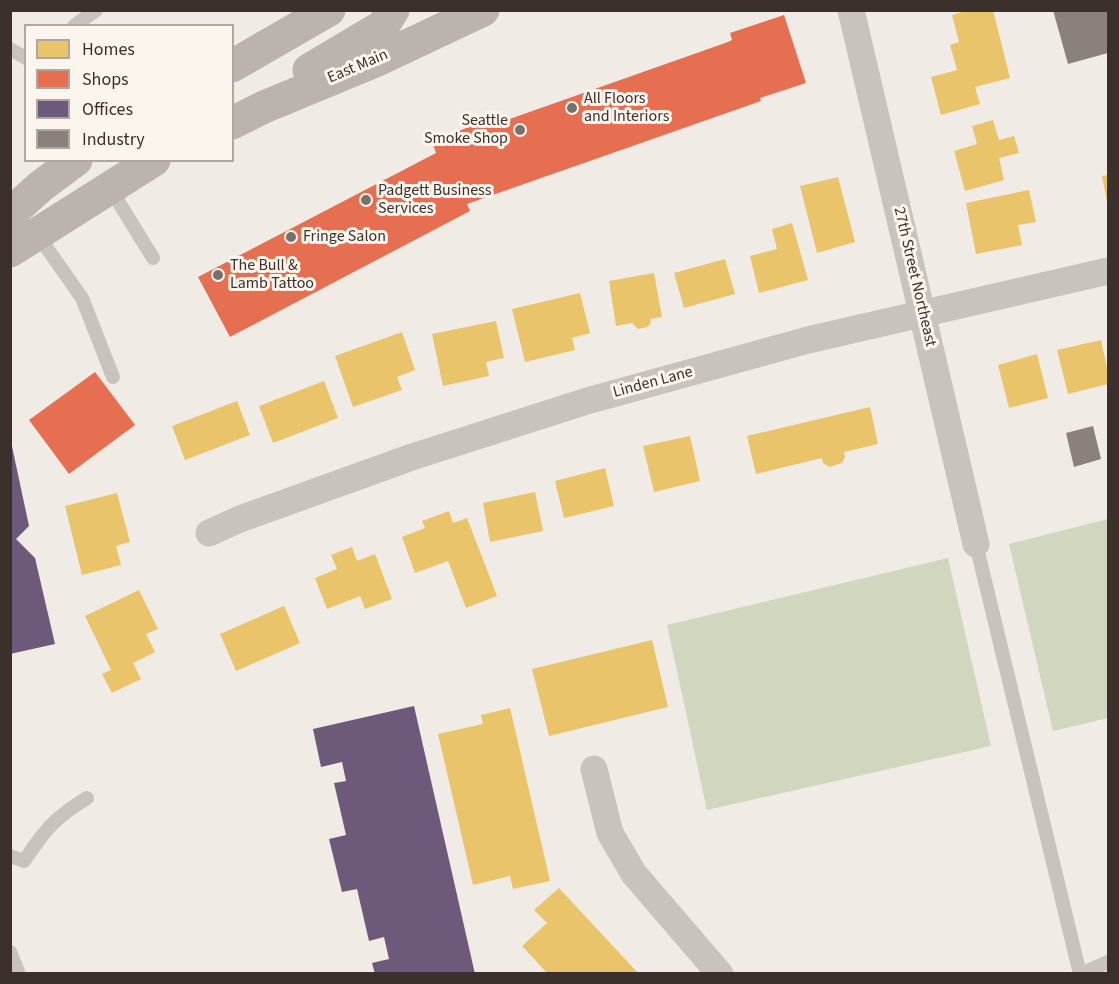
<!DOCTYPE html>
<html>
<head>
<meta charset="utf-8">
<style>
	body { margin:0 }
	#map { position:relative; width:1119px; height:984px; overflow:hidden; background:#f0ebe5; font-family:"Source Sans 3",sans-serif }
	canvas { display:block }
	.frame { position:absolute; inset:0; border:12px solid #3b302b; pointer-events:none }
	.legend { position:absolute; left:24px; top:24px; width:210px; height:138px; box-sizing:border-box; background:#fbf5ee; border:2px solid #aea6a0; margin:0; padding:8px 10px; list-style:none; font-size:18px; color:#3b302b }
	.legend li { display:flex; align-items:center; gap:12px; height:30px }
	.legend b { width:30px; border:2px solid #aea6a0 }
</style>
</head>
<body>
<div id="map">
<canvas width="1119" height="984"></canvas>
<div class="frame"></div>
<ul class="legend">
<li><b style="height:16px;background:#e9c46a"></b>Homes</li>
<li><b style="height:16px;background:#e76f51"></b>Shops</li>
<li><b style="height:16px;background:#6d597a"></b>Offices</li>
<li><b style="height:16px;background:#8a817c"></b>Industry</li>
</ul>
</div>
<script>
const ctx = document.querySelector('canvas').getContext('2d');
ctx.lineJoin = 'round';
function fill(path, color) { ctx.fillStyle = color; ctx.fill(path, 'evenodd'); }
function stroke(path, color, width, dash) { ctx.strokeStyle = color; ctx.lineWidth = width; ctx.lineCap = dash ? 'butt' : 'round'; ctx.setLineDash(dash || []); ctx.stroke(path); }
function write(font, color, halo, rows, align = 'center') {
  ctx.font = font + ' "Source Sans 3",sans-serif'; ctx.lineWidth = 6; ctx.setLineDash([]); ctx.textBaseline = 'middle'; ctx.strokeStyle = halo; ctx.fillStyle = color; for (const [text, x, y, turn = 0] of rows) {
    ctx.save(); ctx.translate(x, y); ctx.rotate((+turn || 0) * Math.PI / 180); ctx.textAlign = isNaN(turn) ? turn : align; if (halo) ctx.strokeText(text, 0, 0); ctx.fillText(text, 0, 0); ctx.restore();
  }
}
const green = new Path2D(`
	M1108,519V718L1053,731L1009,544Z
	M948,558L991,746L707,810L667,625Z`);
const homes = new Path2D(`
	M968,10H993L1010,78L975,87L980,104L941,115L931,77L957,70L950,45L959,42L952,15Z
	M993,120L999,140L1014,136L1019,153L999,158L1004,180L965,191L954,151L977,144L972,126Z
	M1108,175V202H1107L1102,176Z
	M838,177L855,242L817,253L800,186Z
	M1029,190L1036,222L1018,225L1022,245L976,254L966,203Z
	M792,223L808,280L759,293L750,256L777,249L772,229Z
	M725,259L735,294L684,308L674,273Z
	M654,273L662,317L650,319L651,322L648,327L638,329L632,323L616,326L609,281Z
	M580,293L590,333L572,338L575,350L525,362L512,309Z
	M496,321L504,358L486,362L489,376L443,386L432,334Z
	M402,332L415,370L397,377L402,390L353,407L335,356Z
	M1101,340L1108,372V384L1068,394L1057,350Z
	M1037,354L1048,398L1009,408L998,365Z
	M324,381L338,418L273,443L259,406Z
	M237,401L250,435L185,460L172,426Z
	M870,407L878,444L844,452L845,457L842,463L829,467L823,463L822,458L756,474L747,436Z
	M690,436L700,481L654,492L643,446Z
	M605,468L614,506L564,518L555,481Z
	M535,492L543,531L490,542L483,503Z
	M117,493L130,542L116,546L121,565L82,575L65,506Z
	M449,511L453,523L467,518L497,596L466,608L448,561L415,573L402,537L425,528L422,521Z
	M352,547L357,561L375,554L392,599L365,609L360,596L327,609L315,578L337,569L331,555Z
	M139,590L158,629L146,634L155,652L133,663L141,679L112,693L102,674L111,670L85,616Z
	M284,606L300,643L236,671L220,634Z
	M652,640L668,707L549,736L532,669Z
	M510,708L550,881L513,889L510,876L473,885L438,734L483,724L481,715Z
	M559,888L639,974H548L522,946L547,923L534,910Z`);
const shops = new Path2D(`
	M784,15L806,83L760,98L761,101L467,204L470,211L230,337L198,277L436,153L432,141L485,121L487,127L728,42L732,40L730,33Z
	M95,372L135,425L69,474L29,420Z`);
const offices = new Path2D(`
	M10,437L29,526L16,539L35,558L55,644L10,654Z
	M414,706L475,974H375L372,963L389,959L384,937L369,941L357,889L342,892L329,839L346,835L334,783L346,781L342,762L321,767L313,729Z`);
const industry = new Path2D(`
	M1053,10H1108V53L1068,64Z
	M1093,426L1101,459L1074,467L1066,433Z`);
const service = new Path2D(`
	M74,26L96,10
	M10,49L26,58
	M110,188L153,258
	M37,234L82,298L113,377
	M976,544L1080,974
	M10,856L24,861C45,830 54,818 87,798
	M10,952L19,974
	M1081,974L1108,962`);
const minor = new Path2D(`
	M851,10L976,544
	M209,533L240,519L412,457L587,401L808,340L1108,271
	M594,769L610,833L634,874L720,974`);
const secondary = new Path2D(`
	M232,66L329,10
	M309,70L383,26L393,10
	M232,123L264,107L375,61L483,10
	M10,214L41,186L76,160
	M10,251L154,160`);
const markers = [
	[572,108,6,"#7a716c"],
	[520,130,6,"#7a716c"],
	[366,200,6,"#7a716c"],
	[291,237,6,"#7a716c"],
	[218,275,6,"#7a716c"]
];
const streetNames = [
	["East Main",358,67,-23],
	["27th Street Northeast",914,277,77],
	["Linden Lane",653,383,-15]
];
const poiNames = [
	["All Floors",584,99],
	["and Interiors",584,117],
	["Seattle",508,121,"right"],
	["Smoke Shop",508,139,"right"],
	["Padgett Business",378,191],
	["Services",378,209],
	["Fringe Salon",303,237],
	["The Bull &",230,266],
	["Lamb Tattoo",230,284]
];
fill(green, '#d1d6bf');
fill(homes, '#e9c46a');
fill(shops, '#e76f51');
fill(offices, '#6d597a');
fill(industry, '#8a817c');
stroke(service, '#c9c3be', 14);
stroke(minor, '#c9c3be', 27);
stroke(secondary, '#bab3ae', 33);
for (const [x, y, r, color] of markers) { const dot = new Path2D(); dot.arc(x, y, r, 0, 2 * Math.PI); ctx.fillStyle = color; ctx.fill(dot); stroke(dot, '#fbf5ee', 2); }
write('16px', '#3b302b', '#fbf5ee', streetNames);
write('16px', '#3b302b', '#fbf5ee', poiNames, 'left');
</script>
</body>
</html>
